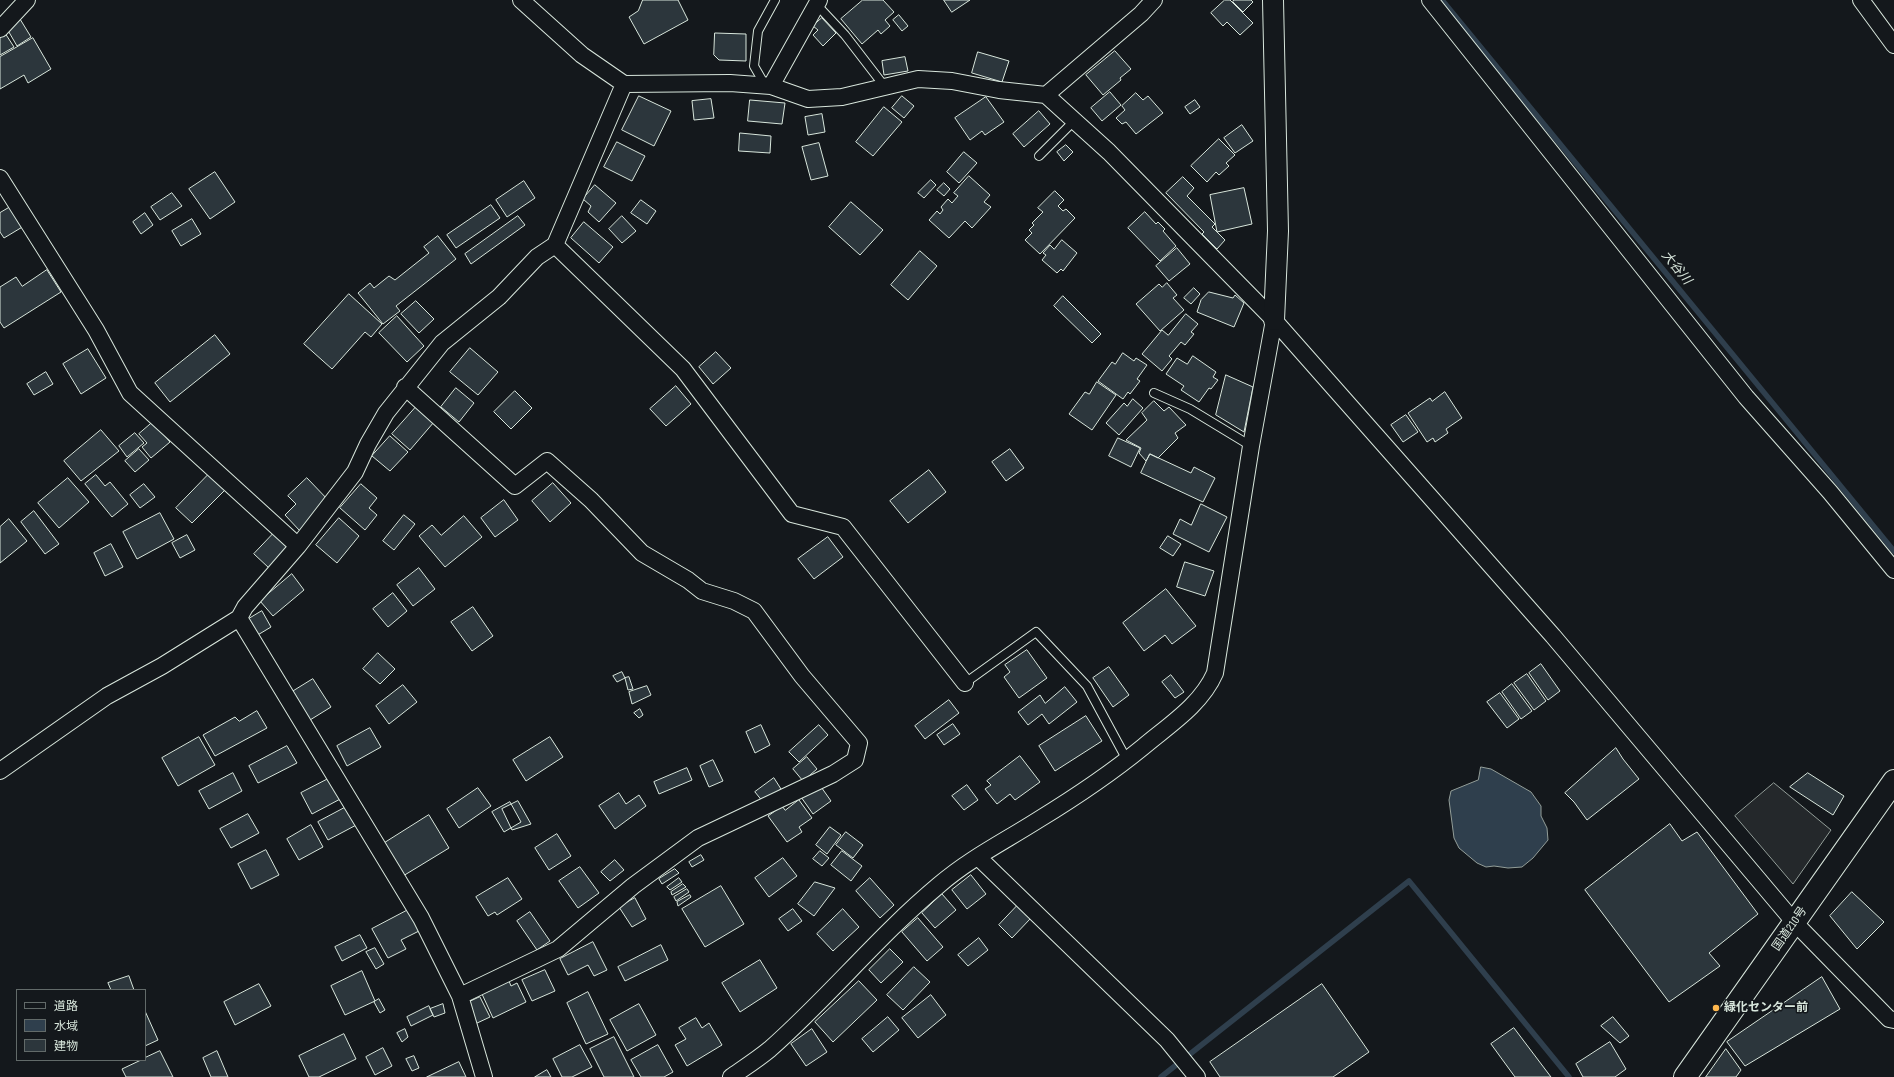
<!DOCTYPE html>
<html>
<head>
<meta charset="utf-8">
<style>
	body { margin:0 }
	#map { position:relative; width:1894px; height:1077px; overflow:hidden; background:#14181c; font-family:"Sofia Sans Condensed","Noto Sans JP",sans-serif }
	canvas { display:block }
	.legend { position:absolute; left:16px; top:989px; width:130px; height:72px; box-sizing:border-box; background:#14181c; border:1px solid #626a69; margin:0; padding:5px 7px; list-style:none; font-size:12px; color:#d8e6dc }
	.legend li { display:flex; align-items:center; gap:8px; height:20px }
	.legend b { width:20px; border:1px solid #626a69 }
</style>
</head>
<body>
<div id="map">
<canvas width="1894" height="1077"></canvas>
<ul class="legend">
<li><b style="height:5px;background:#14181c"></b>道路</li>
<li><b style="height:11px;background:#2f3f4d"></b>水域</li>
<li><b style="height:11px;background:#2c363c"></b>建物</li>
</ul>
</div>
<script>
const ctx = document.querySelector('canvas').getContext('2d');
ctx.lineJoin = 'round';
function fill(path, color) { ctx.fillStyle = color; ctx.fill(path, 'evenodd'); }
function stroke(path, color, width, dash) { ctx.strokeStyle = color; ctx.lineWidth = width; ctx.lineCap = dash ? 'butt' : 'round'; ctx.setLineDash(dash || []); ctx.stroke(path); }
function write(font, color, halo, rows, align = 'center') {
  ctx.font = font + ' "Sofia Sans Condensed","Noto Sans JP",sans-serif'; ctx.lineWidth = 3; ctx.setLineDash([]); ctx.textBaseline = 'middle'; ctx.strokeStyle = halo; ctx.fillStyle = color; for (const [text, x, y, turn = 0] of rows) {
    ctx.save(); ctx.translate(x, y); ctx.rotate((+turn || 0) * Math.PI / 180); ctx.textAlign = isNaN(turn) ? turn : align; if (halo) ctx.strokeText(text, 0, 0); ctx.fillText(text, 0, 0); ctx.restore();
  }
}
const parking = new Path2D(`
	M1774,783L1831,830L1793,884L1735,816Z`);
const water = new Path2D(`
	M1481,767L1491,769L1531,792L1541,806V816L1547,828L1548,840L1533,858L1522,867L1508,868L1494,866L1486,867L1477,863L1459,848L1454,838L1449,800L1451,791L1478,780Z`);
const stream = new Path2D(`
	M1442,0L1894,551
	M1161,1077L1409,881L1569,1077`);
const building = new Path2D(`
	M643,0H678L688,20L644,44L629,17L638,11Z
	M863,0H883L894,12L885,20L890,26L881,34L878,30L862,44L841,19Z
	M944,0H970L952,12Z
	M1225,0H1230L1253,23L1240,35L1227,22L1223,26L1211,13Z
	M1234,0H1251L1253,2L1243,12L1233,2Z
	M899,15L908,26L902,31L893,20Z
	M822,18L836,33L823,46L813,35L818,30L813,26Z
	M20,19L31,37L17,46L6,27Z
	M3,30L14,47L0,55V33Z
	M715,33L746,34V61L719,60L714,55Z
	M33,38L51,69L28,83L24,75L0,89V57Z
	M1115,51L1131,69L1120,78L1121,80L1103,95L1086,75Z
	M978,52L1009,61L1002,82L972,73Z
	M905,57L908,71L884,75L882,61Z
	M1110,92L1121,105L1102,121L1091,108Z
	M1136,93L1143,100L1148,96L1163,113L1136,134L1126,122L1122,124L1116,118L1125,110L1122,106Z
	M639,96L671,111L654,146L622,130Z
	M902,96L914,106L904,118L892,108Z
	M986,97L1004,122L985,135L982,131L970,140L955,118Z
	M711,99L714,118L694,120L692,101Z
	M750,100L785,103L782,124L748,121Z
	M1195,100L1200,107L1190,114L1185,107Z
	M884,107L902,122L873,156L856,142Z
	M1039,111L1050,124L1024,147L1013,134Z
	M822,114L825,132L808,135L805,117Z
	M1242,125L1253,141L1235,153L1224,138Z
	M740,133L771,136L770,153L739,151Z
	M1219,139L1235,155L1226,163L1229,166L1219,175L1216,172L1207,182L1191,166Z
	M617,142L645,156L632,181L604,167Z
	M819,143L828,176L811,180L802,147Z
	M1066,145L1073,152L1064,161L1057,152Z
	M964,152L977,163L959,183L947,172Z
	M215,172L235,202L210,219L189,189Z
	M969,176L990,195L984,202L991,207L972,228L965,221L949,238L929,220L937,211L940,214L943,210L941,207L948,199L952,203L958,196L954,193Z
	M1183,177L1194,188L1187,196L1215,224L1212,227L1225,240L1217,249L1202,234L1204,232L1166,193Z
	M931,180L936,185L924,198L918,193Z
	M524,181L535,198L507,217L496,200Z
	M944,183L950,189L944,196L937,190Z
	M595,185L616,203L599,222L588,212L591,206L583,199Z
	M1244,188L1252,224L1217,232L1210,195Z
	M1055,191L1064,200L1058,206L1063,211L1066,209L1075,218L1040,254L1025,240L1032,233L1029,230L1034,225L1032,223L1043,212L1038,208Z
	M172,193L182,206L160,220L151,207Z
	M641,200L656,211L647,224L631,213Z
	M851,202L883,230L860,255L829,227Z
	M491,205L500,218L456,248L447,235Z
	M12,206L24,226L4,238L0,232V213Z
	M1145,212L1156,224L1158,222L1165,229L1163,231L1176,246L1160,261L1128,228Z
	M145,213L153,225L141,234L133,222Z
	M518,216L525,225L471,264L465,254Z
	M622,216L636,231L622,243L609,229Z
	M192,219L201,234L181,246L172,231Z
	M584,222L613,247L599,263L571,238Z
	M438,236L456,259L396,306L400,311L383,324L358,293L370,283L374,288L389,276L395,280L429,253L424,247Z
	M1062,240L1077,253L1063,271L1061,269L1057,273L1042,260L1046,255L1043,253L1050,245L1054,249Z
	M1177,248L1190,264L1169,281L1156,266Z
	M920,251L937,266L908,300L891,285Z
	M47,270L61,292L4,328L0,322V287L16,277L22,286Z
	M1167,283L1177,295L1173,298L1184,310L1160,331L1136,304L1159,284L1162,287Z
	M1194,288L1200,294L1191,304L1184,298Z
	M1209,292L1233,298L1235,295L1244,303L1234,327L1197,312L1201,300Z
	M349,294L382,324L371,337L365,332L332,369L304,344Z
	M1063,296L1101,334L1092,343L1054,306Z
	M416,301L434,319L419,333L401,314Z
	M1186,314L1198,324L1191,332L1194,334L1185,345L1181,342L1169,356L1172,359L1162,371L1142,354L1162,330L1168,335Z
	M397,316L424,346L407,362L379,333Z
	M215,335L230,354L170,402L155,383Z
	M470,348L498,372L478,395L450,372Z
	M88,349L106,378L81,394L63,364Z
	M716,352L731,368L713,384L699,367Z
	M1123,353L1134,361L1136,358L1147,365L1137,379L1140,381L1130,394L1128,392L1123,399L1098,381L1112,362L1115,364Z
	M1193,356L1216,372L1213,377L1218,380L1211,389L1209,388L1199,402L1181,390L1184,386L1166,374L1177,358L1187,364Z
	M46,372L53,384L34,395L27,384Z
	M1226,375L1253,387L1244,432L1216,415Z
	M1097,382L1116,395L1092,430L1069,414L1085,392L1089,394Z
	M676,386L691,404L666,426L650,409Z
	M456,388L474,403L459,422L441,407Z
	M515,391L532,408L511,429L494,412Z
	M1445,392L1462,418L1446,429L1448,433L1435,442L1433,438L1427,442L1408,413L1430,398L1432,401Z
	M1133,399L1143,408L1119,435L1106,423L1124,403L1127,406Z
	M1154,401L1164,411L1169,407L1186,425L1175,433L1178,438L1158,458L1150,454L1146,461L1139,453L1141,448L1126,440L1147,420L1142,413Z
	M416,407L434,422L410,450L392,434Z
	M1406,415L1418,432L1403,442L1391,425Z
	M153,422L170,442L151,458L142,447L147,443L139,434Z
	M101,430L119,451L81,481L64,461Z
	M135,433L144,443L127,457L119,446Z
	M390,436L408,452L390,471L372,456Z
	M1118,438L1140,448L1131,467L1109,456Z
	M139,449L149,460L135,472L125,461Z
	M1010,449L1024,468L1006,481L992,462Z
	M1150,454L1191,473L1194,467L1215,478L1203,502L1141,473Z
	M929,470L946,492L908,523L890,501Z
	M209,474L225,490L192,523L176,508Z
	M96,475L105,486L110,482L128,504L112,517L85,484Z
	M68,478L89,502L59,528L38,503Z
	M307,478L330,502L300,531L285,515L296,504L288,496Z
	M553,483L571,503L550,522L532,501Z
	M144,484L155,497L140,508L130,495Z
	M361,484L377,498L369,508L377,515L365,530L340,508Z
	M504,500L518,520L495,537L481,518Z
	M1201,504L1227,517L1209,552L1173,534L1180,519L1191,525Z
	M34,511L59,544L45,554L21,522Z
	M160,513L174,539L137,559L123,532Z
	M404,515L415,524L394,550L383,541Z
	M464,516L482,537L445,567L419,536L432,525L441,535Z
	M339,518L359,536L337,563L316,545Z
	M9,519L27,541L0,563V527Z
	M273,534L288,548L269,568L254,554Z
	M187,535L195,550L180,558L172,543Z
	M1168,536L1181,544L1173,556L1160,548Z
	M828,537L843,557L814,579L798,559Z
	M111,544L123,567L105,576L94,553Z
	M1185,562L1214,571L1205,596L1177,587Z
	M419,568L435,589L413,606L397,585Z
	M292,574L304,590L273,616L260,601Z
	M1166,589L1196,626L1172,644L1165,635L1144,651L1123,623Z
	M393,593L407,611L388,627L373,609Z
	M473,607L493,636L472,651L451,622Z
	M262,611L271,627L256,636L247,620Z
	M1027,650L1047,678L1019,698L1004,677L1010,672L1005,665Z
	M378,653L395,669L380,684L363,669Z
	M1541,664L1560,691L1548,700L1529,673Z
	M1109,667L1129,695L1113,707L1093,678Z
	M622,672L625,678L617,682L613,676Z
	M1527,674L1546,701L1534,710L1514,683Z
	M1171,675L1184,692L1175,698L1162,682Z
	M629,677L633,689L628,690L625,678Z
	M313,679L331,707L310,720L292,692Z
	M1512,684L1532,711L1521,719L1502,692Z
	M403,685L417,702L389,724L376,706Z
	M647,686L651,695L632,704L629,692Z
	M1065,687L1077,702L1049,724L1042,714L1028,725L1018,712L1040,695L1045,703Z
	M1500,693L1519,719L1507,728L1487,702Z
	M949,700L959,713L925,739L915,726Z
	M640,709L643,715L639,718L634,713Z
	M257,711L267,728L215,756L203,735L235,717L239,721Z
	M1086,716L1102,741L1055,771L1039,746Z
	M953,724L960,734L944,745L937,735Z
	M761,725L770,745L755,753L746,732Z
	M819,725L828,735L799,762L789,752Z
	M370,728L381,747L347,766L337,746Z
	M199,737L215,765L178,786L162,758Z
	M550,737L563,757L526,781L513,760Z
	M287,746L297,763L258,783L249,766Z
	M1616,748L1623,759L1639,779L1587,820L1574,802L1565,793Z
	M1020,756L1040,782L1015,800L1010,794L997,804L985,789L991,785L987,781Z
	M807,757L817,769L803,781L793,769Z
	M713,760L723,781L709,787L700,766Z
	M687,768L692,780L659,794L654,782Z
	M233,773L242,791L209,809L199,791Z
	M1808,773L1844,796L1833,815L1790,787Z
	M332,777L344,797L312,814L301,793Z
	M774,778L781,789L763,802L755,792Z
	M819,784L831,801L813,814L801,797Z
	M967,785L978,800L964,810L952,796Z
	M478,788L491,806L459,828L447,809Z
	M619,793L626,804L639,795L646,806L615,829L599,806Z
	M799,800L812,818L799,827L802,832L787,842L768,816L782,806L785,810Z
	M518,801L531,824L512,830L502,809Z
	M510,802L521,822L504,832L492,812Z
	M350,805L360,823L328,840L318,822Z
	M248,814L259,833L231,848L220,829Z
	M429,815L449,848L403,876L383,844Z
	M1670,824L1682,841L1697,832L1758,914L1709,953L1720,966L1669,1002L1585,890Z
	M311,825L323,847L299,860L287,839Z
	M830,827L841,835L827,854L816,845Z
	M846,832L863,845L853,858L836,845Z
	M557,834L571,856L549,870L535,848Z
	M266,850L279,875L251,889L238,864Z
	M820,851L829,858L822,866L813,859Z
	M842,851L862,866L851,881L831,865Z
	M701,855L704,860L692,867L689,862Z
	M783,858L797,876L769,897L755,878Z
	M615,860L624,870L610,881L601,872Z
	M580,867L599,893L578,908L559,881Z
	M675,869L679,873L662,884L659,879Z
	M971,875L986,894L967,909L952,890Z
	M508,878L522,899L497,915L495,912L488,916L476,897Z
	M679,878L682,882L670,890L667,887Z
	M870,878L894,905L880,918L856,891Z
	M815,882L835,888L814,916L798,904Z
	M683,884L686,887L672,895L671,892Z
	M721,886L744,924L705,947L682,909Z
	M687,889L689,892L676,901L674,897Z
	M1852,892L1884,922L1857,949L1830,916Z
	M942,894L956,910L935,928L922,913Z
	M690,895L691,897L678,906L677,902Z
	M635,898L646,919L632,927L619,907Z
	M1017,906L1030,919L1012,938L999,925Z
	M410,909L421,930L401,940L406,949L388,958L372,929Z
	M793,909L802,921L788,931L779,919Z
	M843,909L859,927L833,951L817,934Z
	M530,912L550,941L537,950L517,921Z
	M918,918L943,947L927,961L902,932Z
	M360,935L367,948L342,961L335,947Z
	M979,938L988,950L968,966L958,955Z
	M593,942L607,970L594,976L588,965L568,975L560,959Z
	M661,945L668,960L625,981L618,967Z
	M375,948L384,964L376,969L366,952Z
	M890,949L903,962L881,983L869,970Z
	M760,960L777,988L740,1012L722,983Z
	M914,967L930,982L903,1010L887,995Z
	M545,970L555,991L532,1001L522,980Z
	M362,971L375,1001L345,1015L331,986Z
	M129,976L134,990H111L108,983Z
	M1822,977L1840,1009L1745,1066L1727,1042Z
	M509,981L511,986L517,983L526,1002L493,1018L482,994Z
	M859,981L877,1000L833,1042L815,1022Z
	M259,984L271,1006L235,1025L224,1002Z
	M1322,984L1369,1052L1333,1077H1220L1210,1062Z
	M588,992L608,1034L586,1044L567,1003Z
	M931,995L946,1015L918,1038L902,1018Z
	M480,997L490,1017L475,1024L465,1004Z
	M379,999L385,1010L380,1013L374,1002Z
	M443,1004L445,1013L434,1017L430,1009Z
	M639,1004L656,1035L627,1051L610,1020Z
	M429,1006L433,1015L411,1026L407,1017Z
	M145,1011L158,1040L145,1046Z
	M888,1017L899,1030L873,1052L862,1039Z
	M1613,1017L1629,1036L1620,1043L1601,1026Z
	M696,1018L702,1028L709,1023L722,1045L687,1066L675,1045L686,1039L679,1028Z
	M1514,1028L1551,1077H1515L1491,1044Z
	M405,1029L408,1037L402,1042L397,1033Z
	M812,1029L827,1052L806,1066L791,1044Z
	M344,1034L356,1059L319,1077H309L299,1056Z
	M614,1037L634,1077H604L590,1049Z
	M1610,1042L1626,1069L1615,1077H1583L1576,1064Z
	M580,1045L592,1067L572,1077H562L553,1059Z
	M658,1045L673,1072L664,1077H641L631,1060Z
	M383,1048L392,1066L375,1075L366,1057Z
	M1726,1049L1741,1070L1736,1077H1706Z
	M160,1051L173,1077H126L122,1069L141,1060H145V1058Z
	M217,1051L228,1077H211L203,1058Z
	M414,1056L419,1068L412,1071L406,1059Z
	M459,1062L466,1077H427Z
	M547,1070L551,1077H535Z`);
const service = new Path2D(`
	M816,4L845,35L885,87
	M765,85L754,66L758,31L775,0
	M1039,156L1075,120
	M1154,393L1190,409L1251,446
	M965,683L1036,632L1087,686L1127,760`);
const minor = new Path2D(`
	M521,0L582,55L624,84L730,83L771,86L808,99L842,97L918,79L952,81L999,90L1046,95L1109,152L1274,320L1553,636L1795,923L1889,1019L1894,1020
	M1430,0L1746,397L1830,492L1894,570
	M1861,0L1894,45
	M0,29L27,0
	M771,86L819,0
	M1046,95L1141,14L1154,0
	M0,178L96,330L130,393L298,546
	M555,245L683,369L792,514L843,527L965,683
	M405,387L515,486L547,461L591,500L642,553L688,580L702,591L734,601L754,611L802,676L859,743L855,760L833,774L698,838L633,886L558,949L460,996
	M239,618L421,918L460,996L484,1077
	M0,771L107,696L162,666L239,618L245,607L298,546L355,472L368,444L386,413L442,343L499,297L537,257L555,245L624,84
	M978,857L1167,1040L1197,1077
	M731,1077C744,1068 758,1059 770,1049C829,997 879,935 939,885C969,859 1005,841 1038,820C1074,798 1110,774 1143,747C1169,725 1201,705 1215,673L1251,446L1274,320`);
const tertiary = new Path2D(`
	M1273,0L1278,231L1274,320`);
const trunk = new Path2D(`
	M1685,1077L1894,781`);
const markers = [
	[1716,1008,4,"#ffb74d"]
];
const streetNames = [
	["国道210号",1790,929,-55]
];
const poiNames = [
	["緑化センター前",1724,1008]
];
const waterNames = [
	["大谷川",1676,268,51]
];
fill(parking, '#24282b');
stroke(parking, '#939e99', 1);
fill(water, '#2f3f4d');
stroke(water, '#939e99', 1);
stroke(stream, '#2f3f4d', 5.5);
fill(building, '#2c363c');
stroke(building, '#d8e6dc', 1);
stroke(service, '#d8e6dc', 10);
stroke(minor, '#d8e6dc', 18);
stroke(tertiary, '#d8e6dc', 22);
stroke(trunk, '#d8e6dc', 24);
stroke(service, '#14181c', 8);
stroke(minor, '#14181c', 16);
stroke(tertiary, '#14181c', 20);
stroke(trunk, '#14181c', 22);
for (const [x, y, r, color] of markers) { const dot = new Path2D(); dot.arc(x, y, r, 0, 2 * Math.PI); ctx.fillStyle = color; ctx.fill(dot); stroke(dot, '#14181c', 1.5); }
write('12px', '#d8e6dc', '#14181c', streetNames);
write('bold 12px', '#d8e6dc', '#14181c', poiNames, 'left');
write('italic 13px', '#d8e6dc', '#14181c', waterNames);
</script>
</body>
</html>
